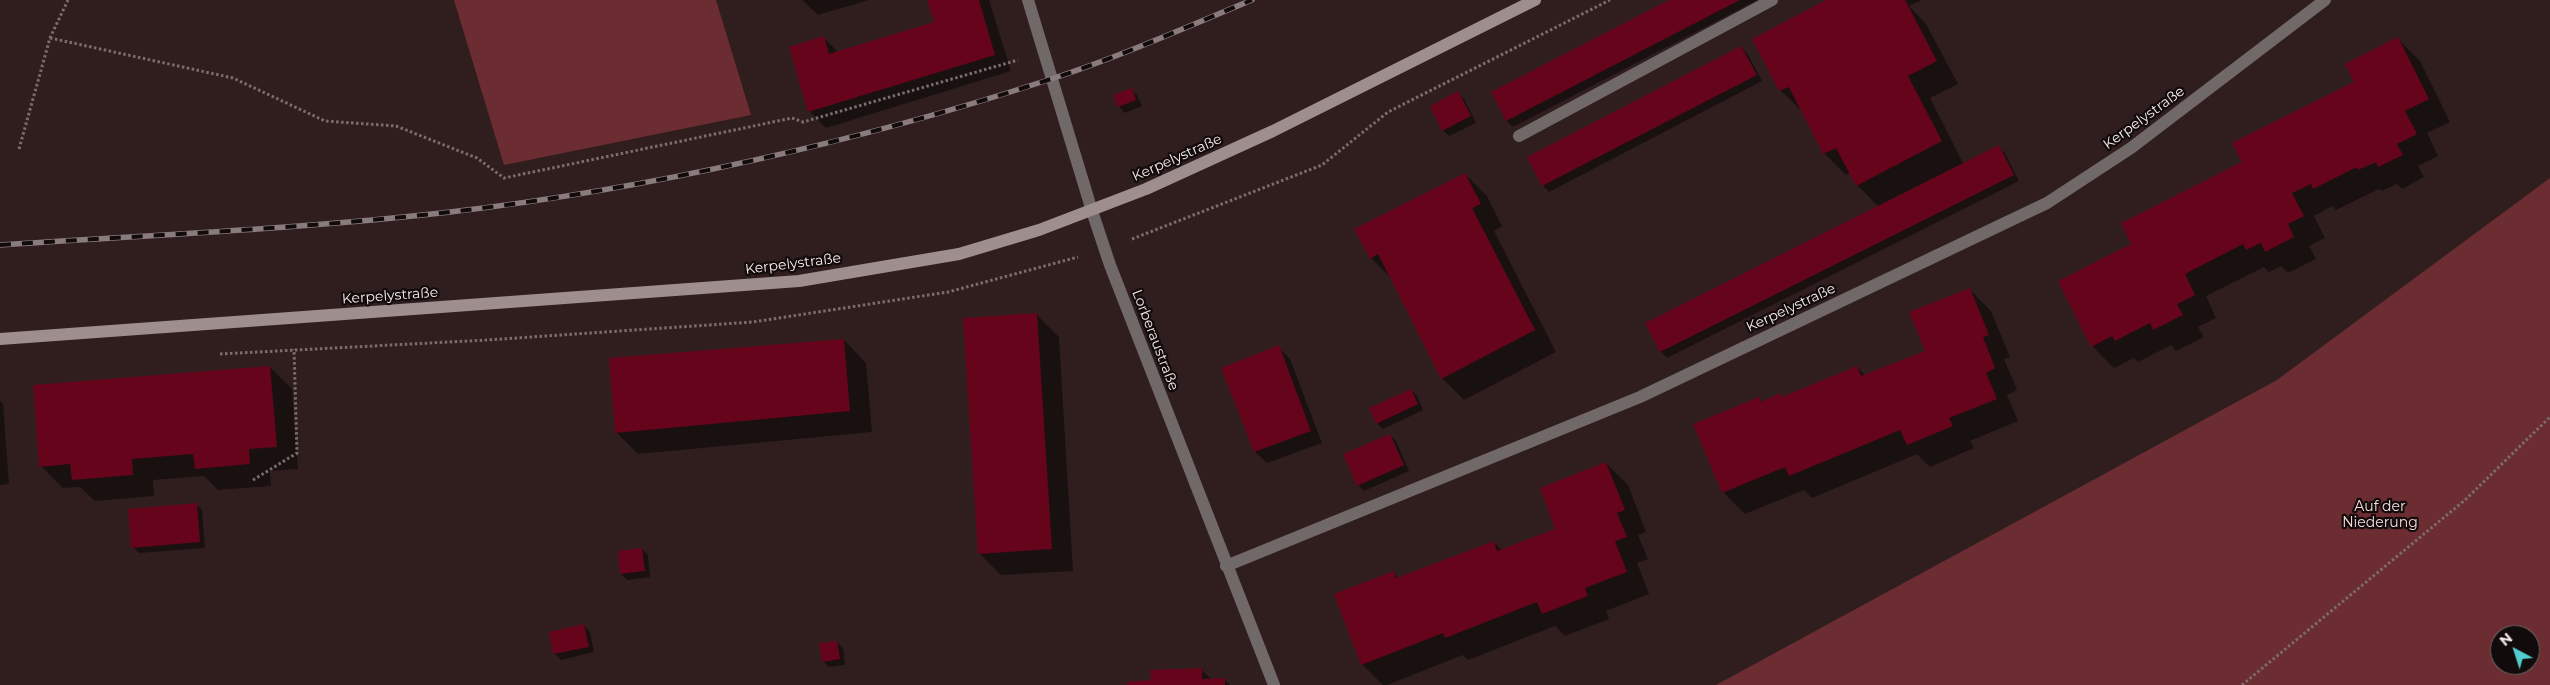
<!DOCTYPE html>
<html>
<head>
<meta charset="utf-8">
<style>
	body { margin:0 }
	#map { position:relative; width:2550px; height:685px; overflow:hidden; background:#301e1f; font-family:Montserrat,sans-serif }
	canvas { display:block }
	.north { position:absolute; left:2490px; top:625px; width:50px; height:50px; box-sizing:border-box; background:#120b0b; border:1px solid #6e6565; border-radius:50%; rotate:320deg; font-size:14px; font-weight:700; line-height:20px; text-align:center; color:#f7ebeb }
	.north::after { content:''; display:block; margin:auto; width:18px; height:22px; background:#52cdcf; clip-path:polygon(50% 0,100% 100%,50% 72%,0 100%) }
</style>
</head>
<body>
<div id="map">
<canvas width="2550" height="685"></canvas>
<div class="north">N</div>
</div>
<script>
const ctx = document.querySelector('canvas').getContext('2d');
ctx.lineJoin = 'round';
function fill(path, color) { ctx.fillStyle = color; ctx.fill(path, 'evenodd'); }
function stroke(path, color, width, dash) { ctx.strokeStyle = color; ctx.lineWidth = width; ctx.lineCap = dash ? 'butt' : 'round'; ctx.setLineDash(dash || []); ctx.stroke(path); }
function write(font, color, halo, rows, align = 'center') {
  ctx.font = font + ' Montserrat,sans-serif'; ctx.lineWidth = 4.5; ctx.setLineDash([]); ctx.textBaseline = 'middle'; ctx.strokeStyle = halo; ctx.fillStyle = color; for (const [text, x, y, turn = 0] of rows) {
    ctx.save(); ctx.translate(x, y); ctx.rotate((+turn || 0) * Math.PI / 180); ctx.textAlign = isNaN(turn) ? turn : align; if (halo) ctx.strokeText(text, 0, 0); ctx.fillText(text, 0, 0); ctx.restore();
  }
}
const green = new Path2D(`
	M454,0H716L751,115L504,165Z
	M2550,178V685H1716L2277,380ZM2500,635H2530V665H2500Z`);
const shadow = new Path2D(`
	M802,0H869L818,15Z
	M929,0H989L1011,71L826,128L809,111L823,37L839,53L936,23Z
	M1671,0H1757L1513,127L1507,121L1493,93Z
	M1829,0H1922L1909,6L1926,24L1958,84L1930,98L1964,165L1999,147L2005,153L2019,181L1667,358L1661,352L1647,324L1879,207L1857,185L1851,173L1846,175L1824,153L1803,112L1780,90Z
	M2398,39L2420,61L2450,122L2427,133L2438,156L2418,166L2424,177L2402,189L2397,184L2382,191L2379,189L2336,210L2332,206L2314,216L2325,238L2309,246L2316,259L2288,273L2281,266L2269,272L2264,267L2206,296L2216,318L2198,327L2204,337L2176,351L2171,345L2138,362L2134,358L2114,368L2092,346L2132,244L2356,82Z
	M1741,47L1747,53L1762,81L1549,192L1543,186L1529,158Z
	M1131,89L1137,95L1142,106L1125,113L1119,107Z
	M1458,93L1464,99L1476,123L1449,136L1443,130Z
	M1465,174L1487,196L1502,226L1494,231L1556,352L1464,400L1442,378L1392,279L1371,258Z
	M1969,289L1991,311L2010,357L2004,359L2017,390L2007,395L2018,421L1970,441L1974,448L1930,467L1917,454L1812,498L1804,490L1745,514L1723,492L1758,398L1762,402L1781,395L1783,398L1857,367L1866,376L1927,351Z
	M1037,315L1059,337L1073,571L1001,575L979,553Z
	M844,340L866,363L872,432L638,454L616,432Z
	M1278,347L1290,359L1322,443L1267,463L1255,452Z
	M270,367L292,389L298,469L270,471L271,486L218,490L204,476L153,480L154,496L95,501L80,487L63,488L41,466Z
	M1411,390L1417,396L1423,410L1383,429L1377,423Z
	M0,401L3,404L9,484L0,485Z
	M1390,435L1396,441L1409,471L1364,491L1358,485Z
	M1606,463L1628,485L1646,532L1638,535L1648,559L1637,563L1649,594L1606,611L1609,619L1565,636L1555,626L1468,660L1463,655L1387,685H1383L1362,664L1393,572L1400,579L1494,542L1502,550L1557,529Z
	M196,504L202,510L205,548L139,553L133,547Z
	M642,549L648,555L650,577L627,580L621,574Z
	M584,626L590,632L594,652L561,660L555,654L550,633Z
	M837,642L843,648L845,665L829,667L823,661Z
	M1201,669L1212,680L1224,679L1230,685H1128Z`);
const building = new Path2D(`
	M927,0H979L995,55L808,112L789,47L824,36L829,54L934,22Z
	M1669,0H1740L1506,121L1491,92Z
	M1826,0H1905L1937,61L1908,76L1942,141L1856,186L1836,148L1823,154L1789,87L1779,91L1752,39Z
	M2398,37L2429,99L2405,111L2417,134L2397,144L2403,155L2378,167L2376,162L2358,170L2357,167L2313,189L2311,184L2292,193L2304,216L2288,224L2294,237L2265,252L2261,243L2246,250L2243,244L2185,274L2195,295L2177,304L2183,315L2153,330L2150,323L2115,341L2112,336L2091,347L2058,281L2131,244L2121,223L2242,162L2232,143L2354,82L2345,64Z
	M1741,46L1757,75L1542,186L1527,157Z
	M1132,88L1136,100L1118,107L1113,95Z
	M1458,91L1471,116L1442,131L1430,106Z
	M1999,145L2014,175L1660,352L1645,323Z
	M1465,173L1481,204L1472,208L1535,330L1441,379L1378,254L1370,259L1354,229Z
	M1970,288L1989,335L1983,337L1995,368L1986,373L1997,399L1949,418L1953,426L1907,445L1900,430L1789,476L1785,467L1722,493L1693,424L1759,397L1761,402L1781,393L1782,397L1857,366L1861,376L1925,351L1909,312Z
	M1037,313L1052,549L978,554L963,318Z
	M844,339L850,411L615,433L609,358Z
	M1279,345L1311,431L1254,452L1221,368Z
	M270,366L277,447L249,449L250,464L195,469L193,454L132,459L133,475L72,480L70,464L39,467L33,385Z
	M1411,389L1418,404L1376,424L1369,408Z
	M1390,434L1404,465L1357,486L1343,454Z
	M1606,462L1625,510L1617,513L1627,537L1615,541L1627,572L1585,588L1588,596L1542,614L1537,602L1445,638L1443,633L1361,665L1334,594L1394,571L1396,578L1494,541L1497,551L1555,529L1540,488Z
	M197,503L200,542L131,548L128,509Z
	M642,548L645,571L620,574L618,551Z
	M584,624L589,647L553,654L549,632Z
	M837,641L840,659L822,662L819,643Z
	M1202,668V679L1225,678V685H1127L1126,682L1151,680L1150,670Z`);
const path = new Path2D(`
	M50,38L233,78L325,121L396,126L477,158L504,178L792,118L803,122L1018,60
	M19,149L50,38L68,0
	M1132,239L1322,165L1388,112L1610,0
	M220,354L487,340L753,322L948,292L1078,257
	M253,480L297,453L294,349
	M2242,685L2465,500L2550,417`);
const service = new Path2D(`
	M1519,136L1772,0`);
const minor = new Path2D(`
	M1092,211L1110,265L1274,685
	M1226,566L1640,397L2047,203L2131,148L2325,0`);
const tertiary = new Path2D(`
	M1028,0C1049,71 1071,141 1092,211`);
const secondary = new Path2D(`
	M0,339L799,281L959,254L1039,230L1146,189L1273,131L1535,0`);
const rail = new Path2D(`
	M0,245C150,235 301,229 450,212C649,189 857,142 1048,80C1117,58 1184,28 1252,0`);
const streetNames = [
	["Kerpelystraße",2144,118,-36],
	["Kerpelystraße",1177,158,-24],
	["Kerpelystraße",793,264,-7],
	["Kerpelystraße",390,296,-4],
	["Kerpelystraße",1791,308,-25],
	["Lorberaustraße",1155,340,69]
];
const parkNames = [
	["Auf der",2380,507],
	["Niederung",2380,523]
];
fill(green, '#6c2d32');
fill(shadow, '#0007');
fill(building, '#66041c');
stroke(path, '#7c6c6d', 3, [2.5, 2.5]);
stroke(service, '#716868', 12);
stroke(minor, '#716868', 12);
stroke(tertiary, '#716868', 12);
stroke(secondary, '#9e8e8e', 12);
stroke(rail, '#8a7b7c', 5.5);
stroke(rail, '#120b0b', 4, [11]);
write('14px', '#f7ebeb', '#120b0b', streetNames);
write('14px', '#f8dcdc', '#120b0b', parkNames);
</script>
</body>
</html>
